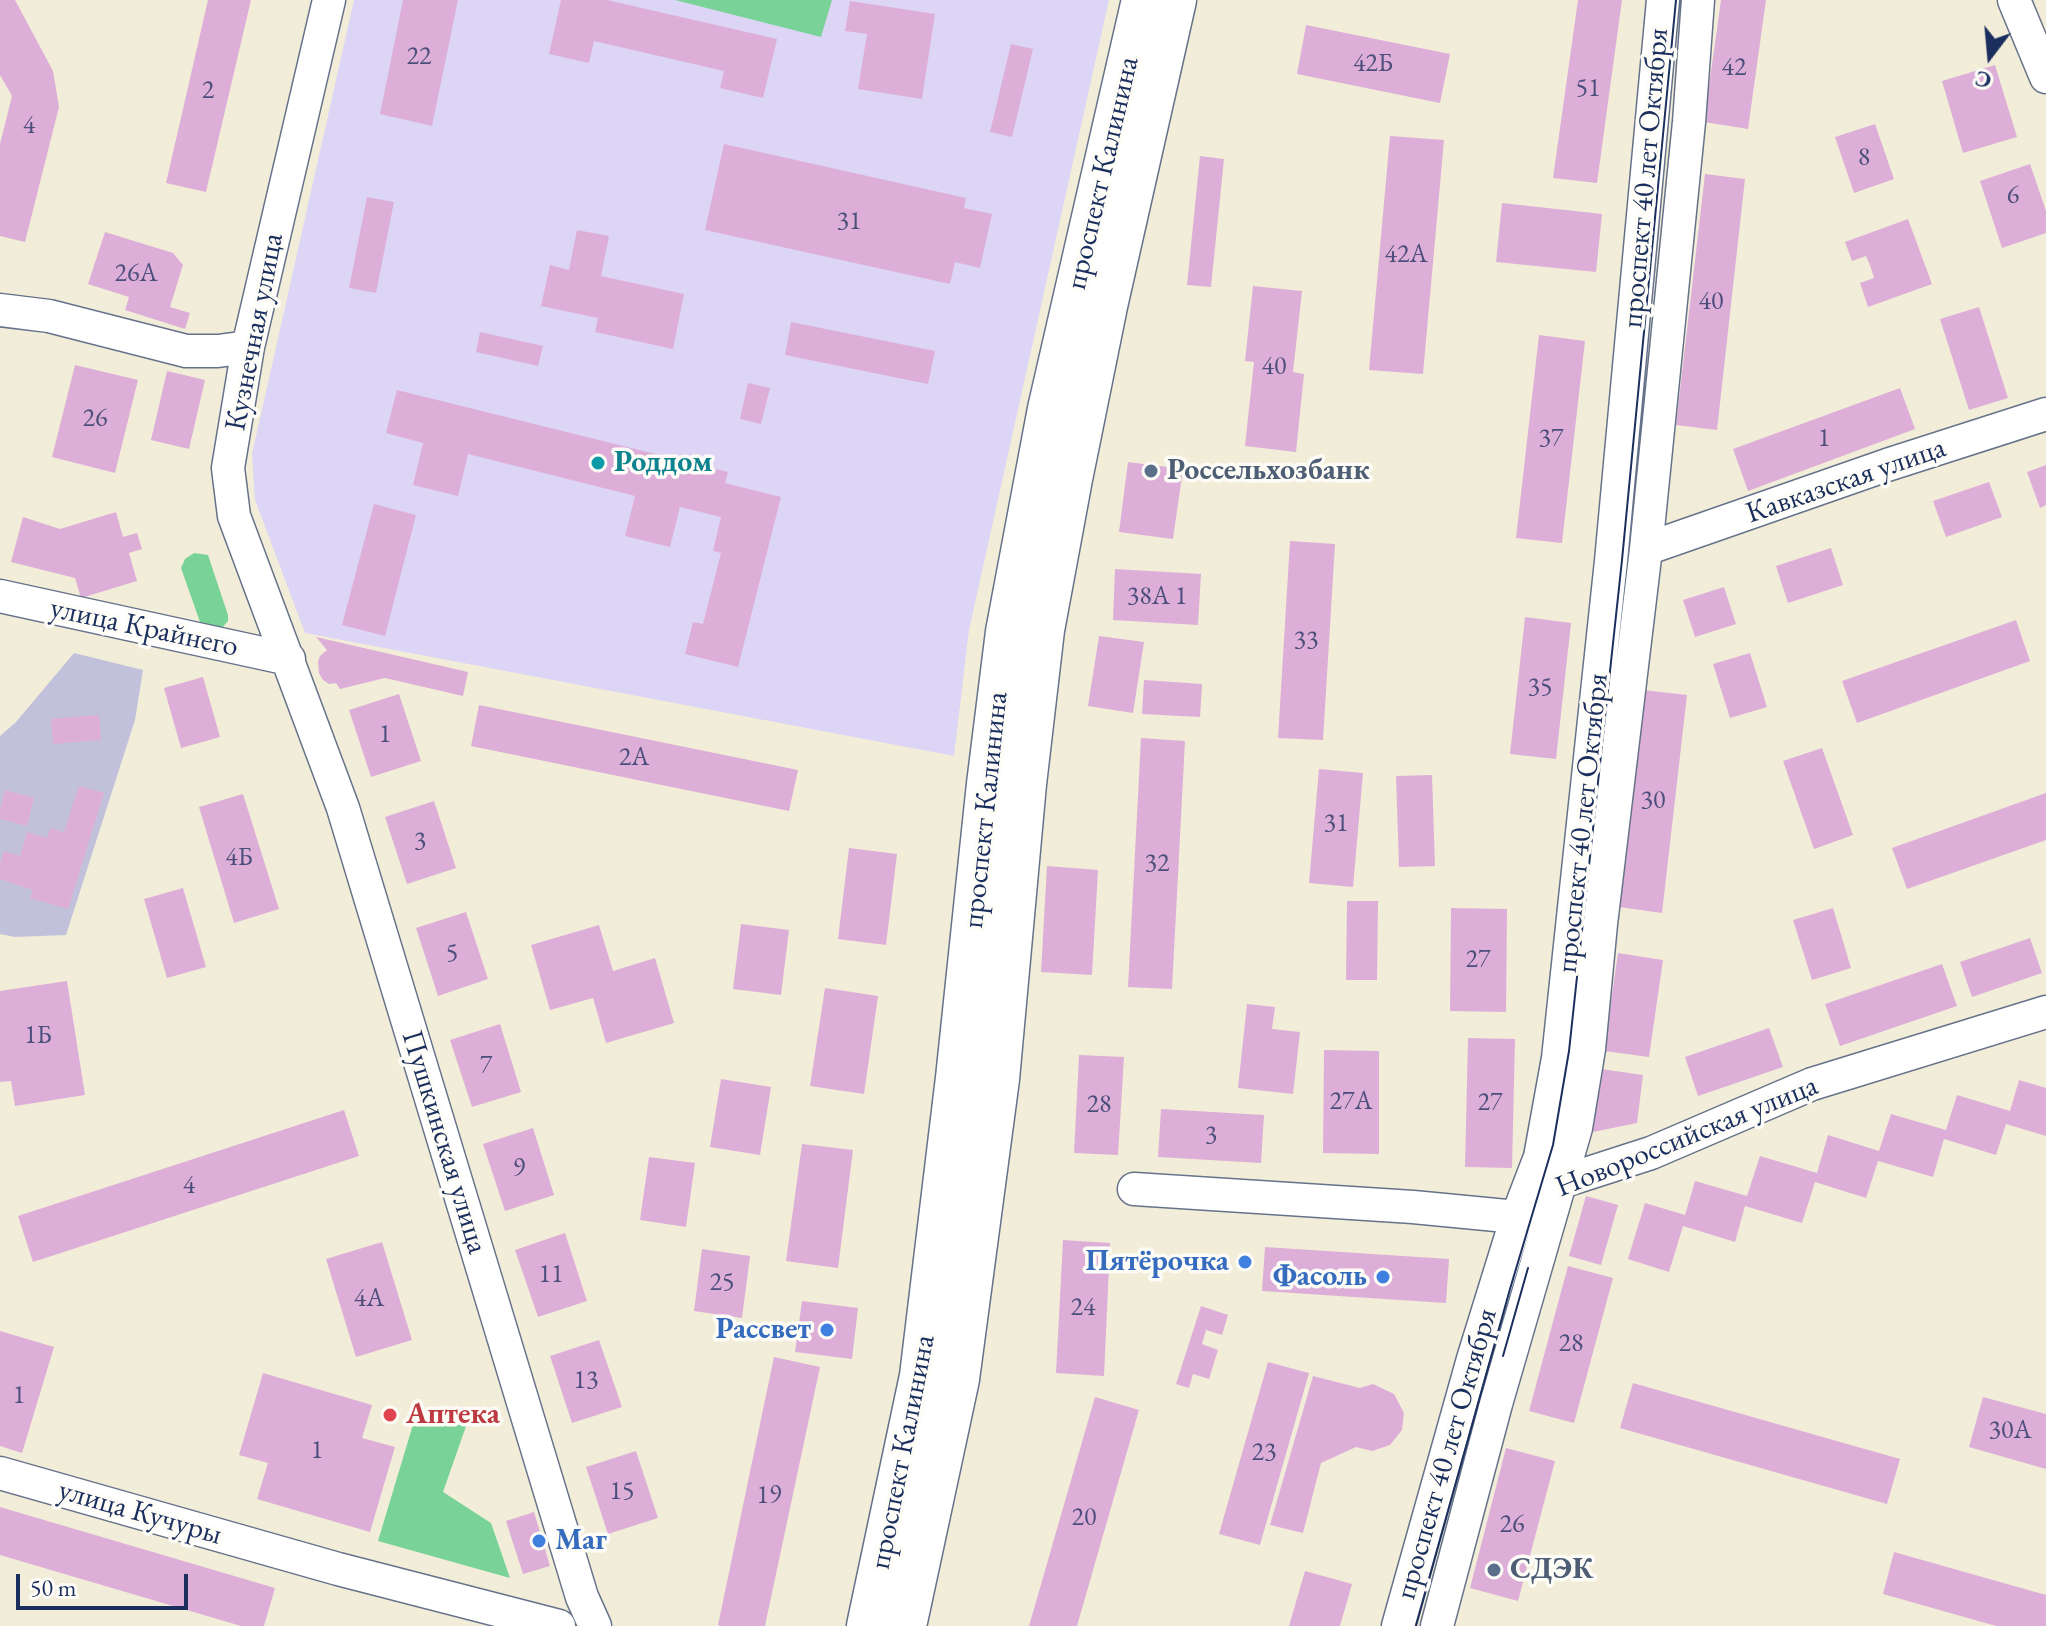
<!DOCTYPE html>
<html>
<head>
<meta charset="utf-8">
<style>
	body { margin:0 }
	#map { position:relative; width:2046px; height:1626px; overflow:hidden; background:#f2edd8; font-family:"EB Garamond",serif }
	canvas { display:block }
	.north { position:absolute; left:1950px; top:16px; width:80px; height:80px; -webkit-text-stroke:6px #fdfcf7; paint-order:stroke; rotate:196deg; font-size:22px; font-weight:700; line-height:32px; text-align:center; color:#1b2f5e }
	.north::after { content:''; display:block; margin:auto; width:28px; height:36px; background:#1b2f5e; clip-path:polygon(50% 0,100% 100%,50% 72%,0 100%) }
	.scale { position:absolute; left:16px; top:1574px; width:172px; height:36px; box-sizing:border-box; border:4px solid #1b2f5e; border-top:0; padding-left:10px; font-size:24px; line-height:28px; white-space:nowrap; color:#1b2f5e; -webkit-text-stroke:6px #fdfcf7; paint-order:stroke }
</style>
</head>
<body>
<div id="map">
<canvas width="2046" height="1626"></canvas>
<div class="north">С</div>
<div class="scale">50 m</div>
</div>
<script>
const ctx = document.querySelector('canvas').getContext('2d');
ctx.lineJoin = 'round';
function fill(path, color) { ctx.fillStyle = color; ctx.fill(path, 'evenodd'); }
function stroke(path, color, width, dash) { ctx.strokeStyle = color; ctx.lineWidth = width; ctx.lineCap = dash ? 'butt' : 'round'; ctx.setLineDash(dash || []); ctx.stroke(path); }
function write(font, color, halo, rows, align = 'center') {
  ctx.font = font + ' "EB Garamond",serif'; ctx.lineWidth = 7; ctx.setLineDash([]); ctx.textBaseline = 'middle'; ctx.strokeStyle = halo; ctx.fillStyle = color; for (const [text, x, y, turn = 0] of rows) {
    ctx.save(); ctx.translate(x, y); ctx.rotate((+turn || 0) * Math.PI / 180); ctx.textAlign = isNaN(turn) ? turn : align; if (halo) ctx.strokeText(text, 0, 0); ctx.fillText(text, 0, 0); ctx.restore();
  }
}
const built = new Path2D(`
	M354,0H1109L969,630L954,756L305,633L255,500L252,454Z`);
const industrial = new Path2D(`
	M74,653L143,670L135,720L66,935L15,937L0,934V736L16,722Z`);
const green = new Path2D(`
	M675,0H832L821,37Z
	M194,553L208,555L228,615V621L221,629L209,627L200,622L181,568L185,559Z
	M472,1409L443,1492L491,1523L510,1578L378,1541L415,1418Z`);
const building = new Path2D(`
	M0,0H15L53,71L59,107L25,242L0,236V144L12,96L0,75Z
	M208,0H251L206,192L166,183Z
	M403,0H458L432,126L380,114Z
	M561,0H607L777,39L763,98L720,88L724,71L594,41L589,63L549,54Z
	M1578,0H1622L1597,183L1553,178Z
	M1721,0H1766L1748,129L1704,122Z
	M850,1L935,14L922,99L858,89L867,34L845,31Z
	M1306,25L1450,54L1440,103L1297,74Z
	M1011,44L1033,49L1012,137L990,132Z
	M1995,65L2017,137L1963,153L1942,81Z
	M1875,124L1894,179L1854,193L1835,137Z
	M1390,136L1444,140L1423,374L1369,370Z
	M724,144L966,198L964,208L992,214L980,268L955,262L950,284L705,230Z
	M1200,156L1224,159L1211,287L1187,285Z
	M2030,164L2046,211V233L2002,248L1980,181Z
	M1705,174L1745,179L1717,430L1676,425Z
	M367,197L394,202L376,293L349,288Z
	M1502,203L1602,214L1596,272L1496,262Z
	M1908,219L1932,284L1868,307L1860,283L1874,278L1871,268L1866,256L1852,261L1845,242Z
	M577,230L609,236L601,276L684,294L673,349L595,332L598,318L541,306L550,265L569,270Z
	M105,232L173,253L183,265L170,307L190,313L185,329L125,310L129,297L88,284Z
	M1253,286L1302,291L1293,372L1304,374L1296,452L1245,446L1254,362L1245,361Z
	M1979,307L2008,398L1969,410L1940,319Z
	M791,322L935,351L928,384L785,355Z
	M480,332L543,346L538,366L476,352Z
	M1539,335L1585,341L1562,543L1516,538Z
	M75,365L138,380L115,473L52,457Z
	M167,371L205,380L189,449L151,440Z
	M748,383L770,388L761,424L740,419Z
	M1900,388L1915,429L1748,491L1733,449Z
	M397,390L728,472L725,483L781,497L738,667L685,654L693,622L703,624L721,553L713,551L721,517L680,507L670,547L625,536L635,496L468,454L458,496L413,485L423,443L386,433Z
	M1128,462L1183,469L1173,539L1119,532Z
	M2046,465V505L2040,508L2027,472Z
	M1989,482L2002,517L1946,537L1933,501Z
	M374,504L416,515L385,636L342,625Z
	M116,512L123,537L137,533L142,549L129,553L137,581L81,598L75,578L11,562L23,517L60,529Z
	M1290,541L1335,544L1323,740L1278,738Z
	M1831,548L1843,585L1788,603L1776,566Z
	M1115,569L1201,574L1198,625L1113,620Z
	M1724,587L1736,624L1695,637L1683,600Z
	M1525,617L1571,623L1556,759L1510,754Z
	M2016,620L2030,661L1857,723L1842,681Z
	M1099,636L1144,642L1133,713L1088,706Z
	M316,637L468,672L463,696L385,678L340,689L336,683L329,684L323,680L319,673L318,662L320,656L327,650Z
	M1750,653L1767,707L1730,718L1713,664Z
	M203,677L220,737L181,748L164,688Z
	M1144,680L1202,684L1200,717L1142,714Z
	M1643,690L1687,695L1662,913L1619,907Z
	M399,694L421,761L371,777L349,710Z
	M479,705L798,770L789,811L471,746Z
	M99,715L101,740L53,744L51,719Z
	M1141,738L1185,741L1172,989L1128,987Z
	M1822,748L1853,835L1814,849L1783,761Z
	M1319,769L1363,773L1353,887L1309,883Z
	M1432,775L1435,866L1399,867L1396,776Z
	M79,786L104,793L68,909L30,898L33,890L0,879V864L4,851L20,856L27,832L47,838L50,828L64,832Z
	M5,790L34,798L27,826L0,819V809Z
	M2046,793V840L1907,889L1892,848Z
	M243,794L279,909L234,923L199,807Z
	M434,801L456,868L407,884L385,817Z
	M849,848L897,854L886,945L838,939Z
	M1047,866L1098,870L1092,975L1041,972Z
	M183,888L206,967L167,978L144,899Z
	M1347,901H1378L1377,980H1346Z
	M1451,908L1507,909L1506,1012L1450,1011Z
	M1833,908L1851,968L1812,980L1793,920Z
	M466,912L488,979L438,996L416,928Z
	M741,924L789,930L781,995L733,989Z
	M599,925L613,971L655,958L674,1023L606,1043L593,998L550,1010L531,945Z
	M2030,938L2042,973L1972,997L1960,962Z
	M1618,953L1663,960L1649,1057L1604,1051Z
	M1942,964L1957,1006L1840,1046L1825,1004Z
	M67,981L85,1095L15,1106L11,1081L0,1082V991Z
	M825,988L878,996L864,1094L810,1086Z
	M1247,1004L1275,1007L1272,1029L1300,1032L1293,1094L1238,1088Z
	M500,1024L521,1092L472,1107L450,1040Z
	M1769,1028L1783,1067L1698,1096L1685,1057Z
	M1468,1038L1515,1039L1512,1168L1465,1167Z
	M1324,1050L1379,1051V1154L1323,1153Z
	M1079,1055L1124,1057L1118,1155L1074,1153Z
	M1601,1069L1643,1075L1637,1123L1593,1132Z
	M721,1079L771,1087L760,1155L710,1147Z
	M2019,1080L2046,1088V1136L2006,1124L1996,1155L1944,1139L1933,1177L1878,1161L1866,1198L1815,1182L1802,1223L1745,1206L1735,1242L1683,1226L1669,1272L1628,1259L1645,1203L1685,1215L1695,1181L1747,1196L1760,1156L1817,1173L1828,1135L1879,1151L1891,1114L1946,1130L1957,1095L2010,1111Z
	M1161,1109L1264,1115L1261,1163L1158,1157Z
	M344,1110L359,1156L33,1262L18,1216Z
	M533,1128L554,1195L505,1211L483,1144Z
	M802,1144L853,1150L838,1268L786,1261Z
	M649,1157L695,1163L686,1227L640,1220Z
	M1586,1196L1618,1205L1601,1265L1569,1256Z
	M565,1233L587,1301L538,1317L515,1250Z
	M1063,1240L1110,1243L1104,1376L1056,1373Z
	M382,1242L412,1340L356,1357L326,1259Z
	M1265,1247L1449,1259L1446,1303L1262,1291Z
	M702,1249L750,1256L742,1318L694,1311Z
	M1568,1266L1613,1278L1574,1423L1529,1411Z
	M802,1301L858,1308L852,1359L795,1352Z
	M1201,1306L1228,1315L1222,1335L1206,1330L1202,1344L1218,1350L1209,1379L1193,1374L1189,1388L1176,1384Z
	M0,1331L54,1347L22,1453L0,1446Z
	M599,1340L622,1407L572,1423L550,1356Z
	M774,1357L820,1367L765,1626H721L718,1625Z
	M1268,1362L1309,1373L1260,1545L1219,1534Z
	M263,1373L372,1405L362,1438L395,1447L370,1532L257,1499L268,1463L239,1455Z
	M1313,1376L1360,1388L1373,1384L1394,1394L1404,1413L1402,1430L1390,1445L1372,1451L1356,1447L1321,1463L1303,1533L1270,1525Z
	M1633,1383L1900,1459L1887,1504L1620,1428Z
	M1095,1397L1139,1410L1077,1626H1029Z
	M1983,1397L2046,1414V1469L1969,1447Z
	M1506,1448L1555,1461L1518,1601L1470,1588Z
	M636,1451L658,1518L608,1534L586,1467Z
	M0,1507L275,1588L264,1626H241L0,1555Z
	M534,1512L550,1566L523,1574L506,1521Z
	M1894,1552L2046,1595V1626H1996L1883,1594Z
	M1305,1571L1352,1584L1340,1626H1289Z`);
const minor = new Path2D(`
	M329,0L248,347L228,468L234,516L343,808L582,1597L595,1626
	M2014,0L2046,77
	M0,310L49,316L186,351H218L248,347
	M1646,549L1887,465L2046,414
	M0,596L289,659
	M1134,1189L1413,1207L1517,1217L1561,1182L1651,1153L1812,1084L2046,1012
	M0,1473L338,1569L559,1626
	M1398,1626L1473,1359L1517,1217L1540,1157L1558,1058L1611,561L1663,0
	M1437,1626L1496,1404L1576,1128L1589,1049L1601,924L1646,549L1689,122L1698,0`);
const major = new Path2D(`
	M868,1626L921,1376L957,1078L988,784L1007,632L1049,409L1143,0
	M905,1626L958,1379L998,1079L1025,784L1043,630L1071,479L1106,306L1175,0`);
const tram = new Path2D(`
	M1503,1356L1528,1268
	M1416,1626L1510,1289L1553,1145L1569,1051L1622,560L1676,0`);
const markers = [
	[598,463,8,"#0f9aa8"],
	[1151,471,8,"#5c6f8a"],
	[1245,1262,8,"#3f7fe0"],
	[1383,1277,8,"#3f7fe0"],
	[827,1330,8,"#3f7fe0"],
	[390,1415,8,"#e0444e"],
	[539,1541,8,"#3f7fe0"],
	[1494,1570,8,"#5c6f8a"]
];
const numberNames = [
	["22",419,57],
	["42Б",1373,64],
	["42",1734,68],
	["51",1588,89],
	["2",208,91],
	["4",29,126],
	["8",1864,158],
	["6",2013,196],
	["31",849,222],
	["42А",1406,255],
	["26А",136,274],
	["40",1711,302],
	["40",1274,367],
	["26",95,419],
	["37",1551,439],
	["1",1824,439],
	["38А 1",1157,597],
	["33",1306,641],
	["35",1540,688],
	["1",385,735],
	["2А",634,758],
	["30",1653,801],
	["31",1336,824],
	["3",420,842],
	["4Б",239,858],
	["32",1157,864],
	["5",452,954],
	["27",1478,960],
	["1Б",38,1036],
	["7",486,1066],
	["27А",1351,1102],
	["27",1490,1103],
	["28",1099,1105],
	["3",1211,1136],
	["9",519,1169],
	["4",189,1186],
	["11",551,1275],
	["25",722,1283],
	["4А",369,1299],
	["24",1083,1308],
	["28",1571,1344],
	["13",586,1381],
	["1",19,1396],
	["30А",2010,1431],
	["1",317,1451],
	["23",1264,1453],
	["15",622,1492],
	["19",769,1496],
	["20",1084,1518],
	["26",1512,1525]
];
const streetNames = [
	["проспект Калинина",1103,173,-77],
	["проспект 40 лет Октября",1646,178,-85],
	["Кузнечная улица",255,332,-79],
	["Кавказская улица",1846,481,-19],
	["улица Крайнего",144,628,12],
	["проспект Калинина",986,810,-84],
	["проспект 40 лет Октября",1583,823,-84],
	["Новороссийская улица",1687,1137,-22],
	["Пушкинская улица",444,1142,73],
	["проспект Калинина",903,1452,-79],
	["проспект 40 лет Октября",1447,1454,-74],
	["улица Кучуры",140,1513,16]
];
const cultureNames = [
	["Роддом",614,463]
];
const serviceNames = [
	["Россельхозбанк",1167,471],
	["СДЭК",1510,1570]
];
const shopNames = [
	["Пятёрочка",1229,1262],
	["Фасоль",1367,1277],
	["Рассвет",811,1330],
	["Маг",555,1541,"left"]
];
const healthNames = [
	["Аптека",406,1415]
];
fill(built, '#ddd5f6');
fill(industrial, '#c2c1dc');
fill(green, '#79d399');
fill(building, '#ddafd8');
stroke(minor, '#667289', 35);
stroke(major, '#667289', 45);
stroke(minor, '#fff', 32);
stroke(major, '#fff', 42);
stroke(tram, '#1b2f5e', 2);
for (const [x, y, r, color] of markers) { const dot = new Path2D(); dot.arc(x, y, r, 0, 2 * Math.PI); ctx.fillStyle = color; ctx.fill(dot); stroke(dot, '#fdfcf7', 3); }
write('26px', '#4c4f7c', null, numberNames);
write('30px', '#1b2f5e', '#fdfcf7', streetNames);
write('bold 30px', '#0d838f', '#fdfcf7', cultureNames, 'left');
write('bold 30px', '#4e5e75', '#fdfcf7', serviceNames, 'left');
write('bold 30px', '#366cbe', '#fdfcf7', shopNames, 'right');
write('bold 30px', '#be3a42', '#fdfcf7', healthNames, 'left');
</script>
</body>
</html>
